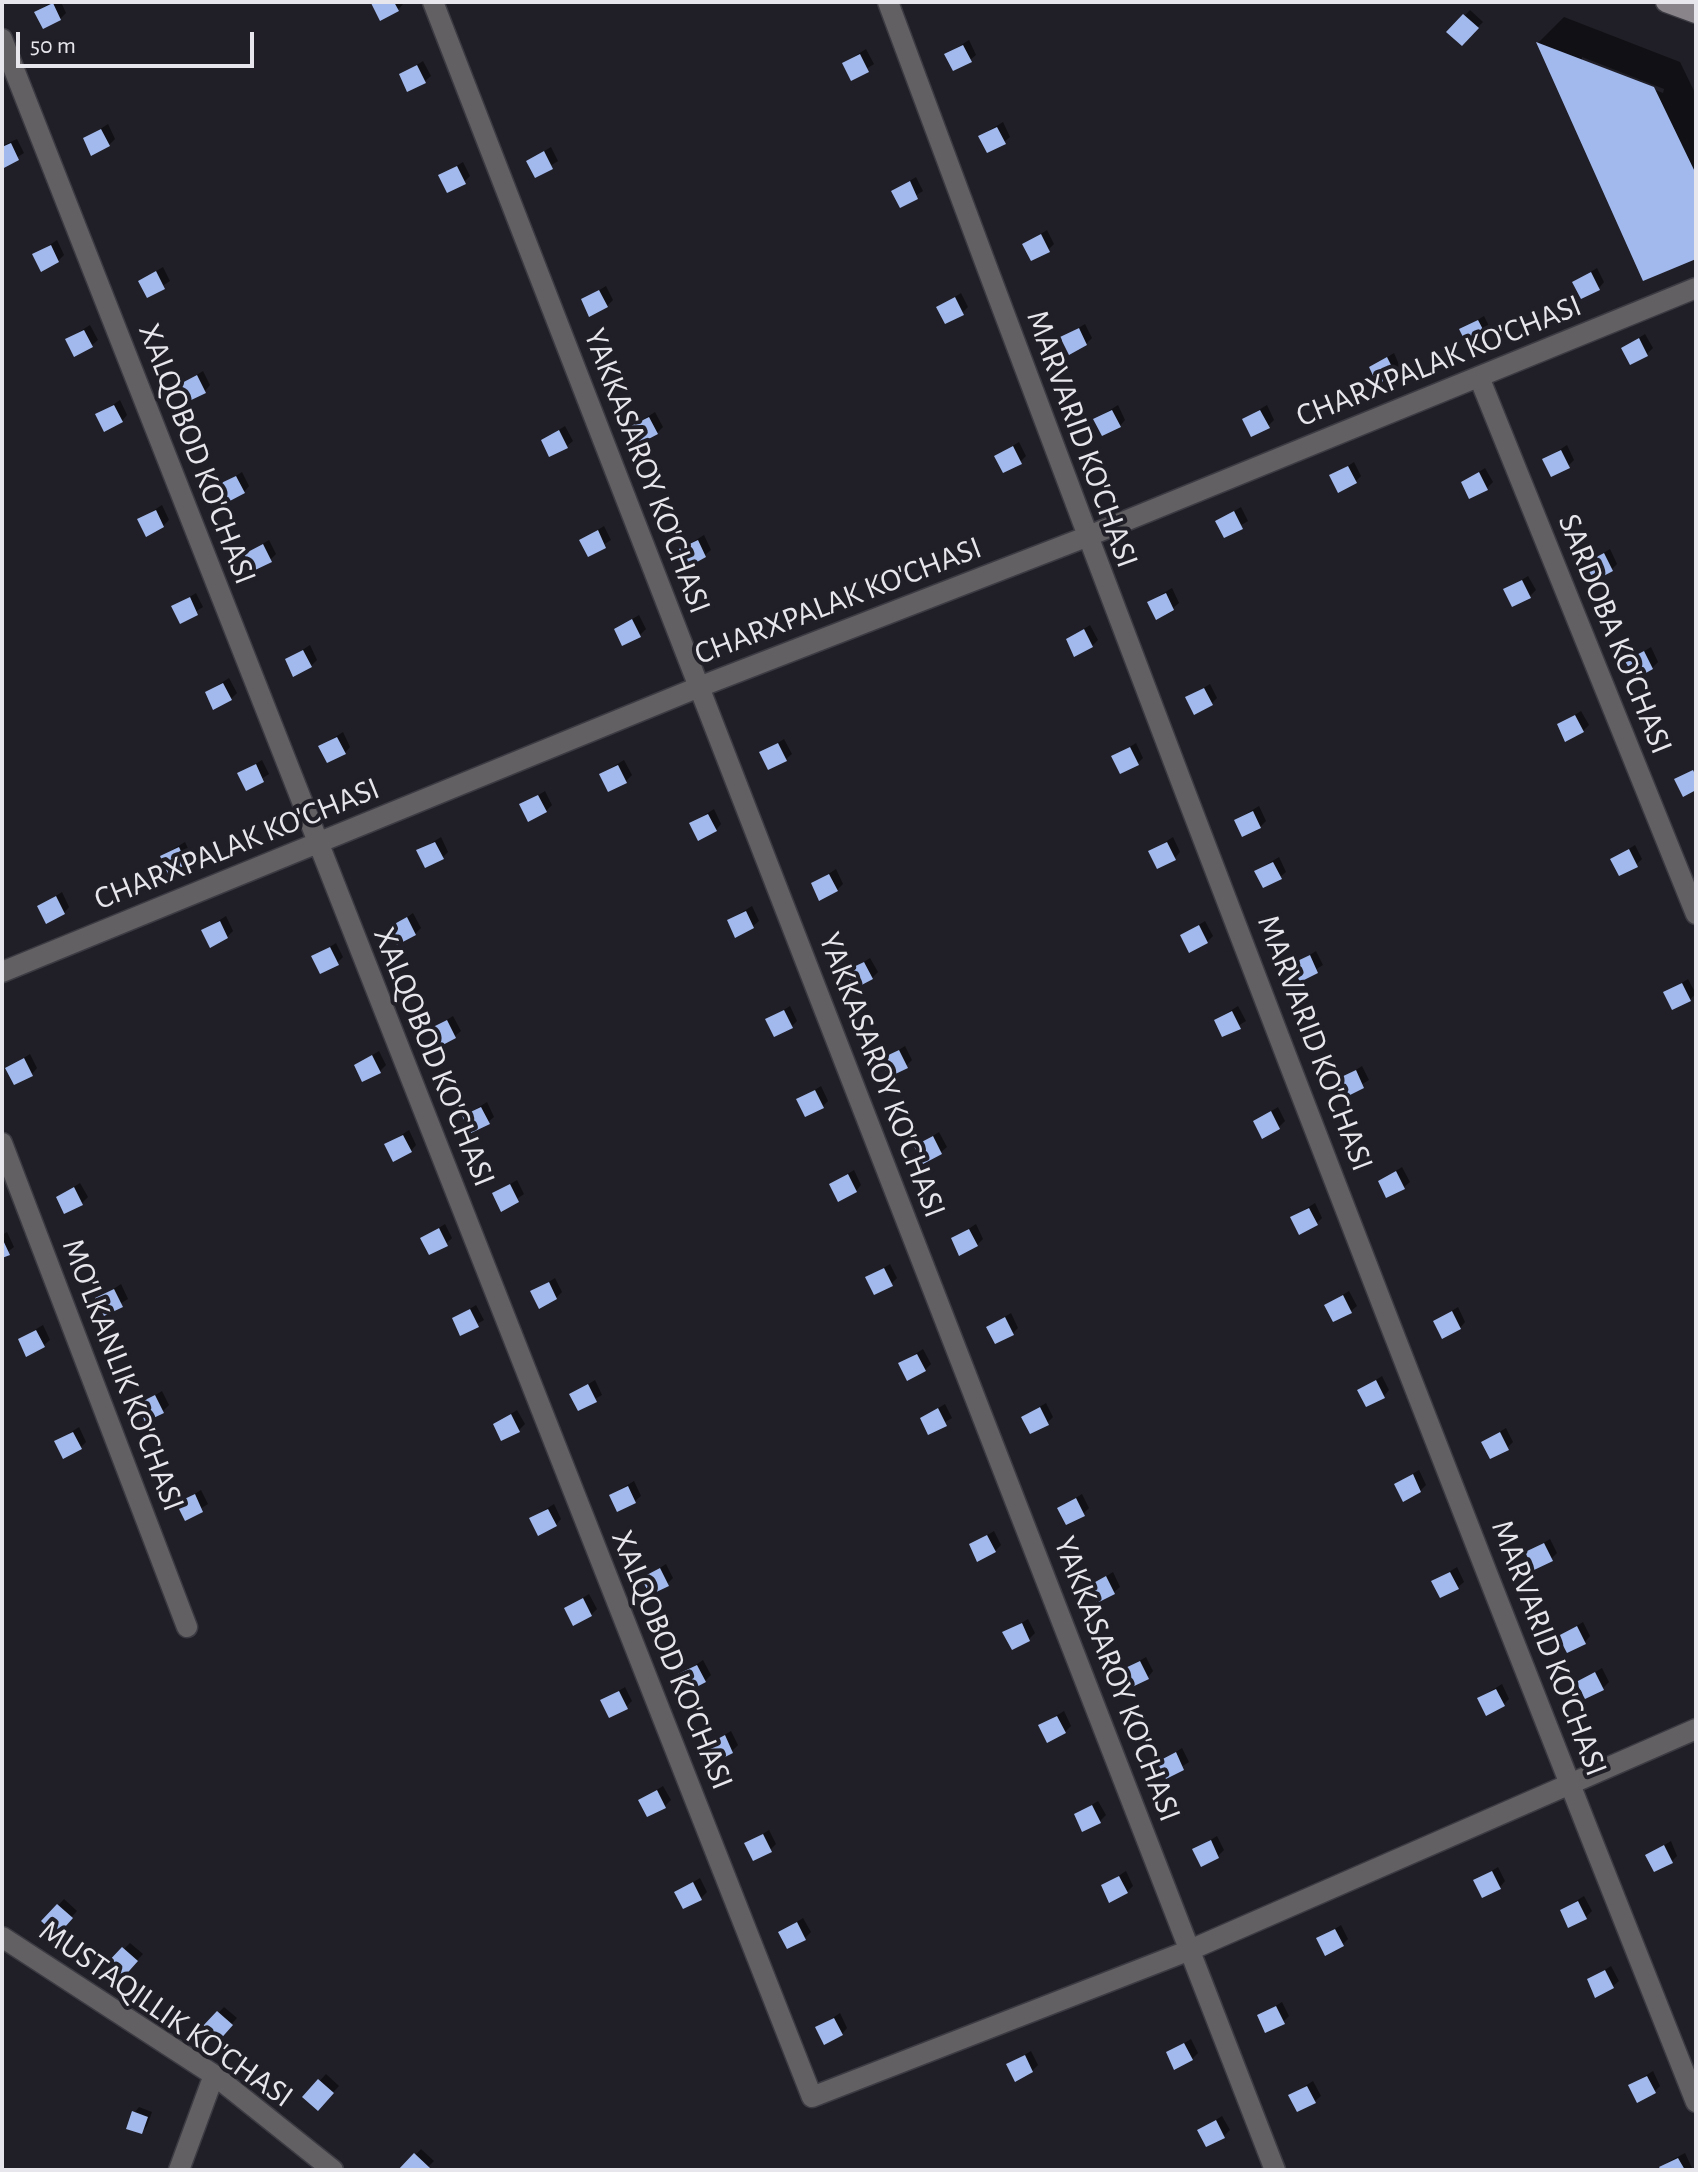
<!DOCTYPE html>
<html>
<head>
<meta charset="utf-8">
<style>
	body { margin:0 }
	#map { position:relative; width:1698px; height:2172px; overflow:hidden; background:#201f27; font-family:"Alegreya Sans",sans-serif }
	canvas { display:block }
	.frame { position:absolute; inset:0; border:4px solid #e7e6ec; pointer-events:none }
	.scale { position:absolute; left:16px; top:32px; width:238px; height:36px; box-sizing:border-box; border:4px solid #e7e6ec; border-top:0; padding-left:10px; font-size:24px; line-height:28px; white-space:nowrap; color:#e7e6ec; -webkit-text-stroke:6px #201f27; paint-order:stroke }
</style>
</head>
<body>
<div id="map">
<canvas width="1698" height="2172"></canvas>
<div class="frame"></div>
<div class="scale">50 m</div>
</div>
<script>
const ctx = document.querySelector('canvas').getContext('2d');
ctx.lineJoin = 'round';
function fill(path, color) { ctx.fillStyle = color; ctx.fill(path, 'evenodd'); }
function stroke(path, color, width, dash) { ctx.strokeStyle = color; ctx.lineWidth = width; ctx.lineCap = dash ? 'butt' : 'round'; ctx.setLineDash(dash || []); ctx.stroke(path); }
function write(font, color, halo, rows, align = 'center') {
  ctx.font = font + ' "Alegreya Sans",sans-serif'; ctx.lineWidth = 8; ctx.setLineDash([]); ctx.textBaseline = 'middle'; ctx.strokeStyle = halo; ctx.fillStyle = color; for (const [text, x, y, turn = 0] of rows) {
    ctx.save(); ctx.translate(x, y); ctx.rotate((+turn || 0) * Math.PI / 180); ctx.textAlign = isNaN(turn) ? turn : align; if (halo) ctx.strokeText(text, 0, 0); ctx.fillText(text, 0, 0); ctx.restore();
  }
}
const shadow = new Path2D(`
	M51,2H61L66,13L60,19L36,12Z
	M375,2H402L403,4L398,10Z
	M1470,10L1483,22L1462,43L1449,32Z
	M1564,17L1680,62L1696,95V257L1644,279L1538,43ZM1582,57L1664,89L1663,93L1582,62Z
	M969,40L976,55L970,60L947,54Z
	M866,49L874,64L852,78L844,63Z
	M423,61L431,76L425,81L401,75Z
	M1003,122L1010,137L1004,142L980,136Z
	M108,124L115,139L109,145L85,139Z
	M17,139L24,153L2,167V146Z
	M551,147L558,161L536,175L528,161Z
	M463,162L470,176L464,182L440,176Z
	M916,177L923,191L901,205L894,191Z
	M1047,230L1054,244L1048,250L1025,244Z
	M57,240L64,255L58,261L35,255Z
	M163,267L170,281L147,296L140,281Z
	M1597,268L1604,282L1599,288L1575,282Z
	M606,286L613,300L607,306L583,300Z
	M961,293L968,307L962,313L939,307Z
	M1484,316L1491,330L1485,336L1461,330Z
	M1085,324L1092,338L1086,344L1062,338Z
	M90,325L98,340L92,345L68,339Z
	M1645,334L1653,348L1647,354L1623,348Z
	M1394,353L1400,367L1395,373L1371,367Z
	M203,371L210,385L205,391L181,385Z
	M120,400L127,415L122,421L98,415Z
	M1118,405L1125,420L1120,426L1096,419Z
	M1267,405L1274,420L1268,426L1244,419Z
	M655,412L663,427L657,433L633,426Z
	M565,426L573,441L567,446L543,440Z
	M1019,442L1026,456L1020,462L996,456Z
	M1567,445L1574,460L1568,466L1544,460Z
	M1354,462L1361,476L1355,482L1332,476Z
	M1485,468L1493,482L1487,488L1463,482Z
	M242,472L249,486L244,492L220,486Z
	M162,505L169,520L163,526L139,520Z
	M1241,507L1248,521L1225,535L1218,521Z
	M604,526L611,540L589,554L582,540Z
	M704,535L711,550L705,555L681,549Z
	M269,540L276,554L270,560L246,554Z
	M1610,549L1617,564L1612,569L1587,563Z
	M1528,576L1536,590L1530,596L1506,590Z
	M1172,588L1179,603L1173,608L1149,602Z
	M196,593L203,607L181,621L174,607Z
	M639,615L646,629L640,635L616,629Z
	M1090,625L1098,640L1092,646L1068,639Z
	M310,645L317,660L311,666L287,660Z
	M1651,647L1658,662L1652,668L1628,661Z
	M229,678L237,693L231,699L207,692Z
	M1210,684L1217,698L1211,704L1187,698Z
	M1581,711L1589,725L1583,731L1559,725Z
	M343,732L350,747L345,753L321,746Z
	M784,739L792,754L786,759L762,753Z
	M1136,743L1143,758L1138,763L1114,757Z
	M262,760L269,774L247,788L239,774Z
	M624,760L632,775L626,781L601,774Z
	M545,791L552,805L546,811L522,805Z
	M1259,806L1266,821L1260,827L1236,820Z
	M714,809L721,824L716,830L692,823Z
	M441,837L448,852L443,857L419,851Z
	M1173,837L1180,852L1175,858L1150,852Z
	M185,842L192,857L186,863L162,856Z
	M1635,845L1642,859L1636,865L1613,859Z
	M1279,857L1286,872L1280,877L1256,871Z
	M836,869L843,884L837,890L813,884Z
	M62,892L69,907L64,913L40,906Z
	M752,906L759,921L753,926L729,920Z
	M413,913L421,928L415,934L391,928Z
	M226,916L233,931L227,937L204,930Z
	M1205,921L1213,936L1207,942L1183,935Z
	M336,943L343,957L337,963L314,957Z
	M1316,951L1323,965L1300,979L1294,965Z
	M870,958L878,972L872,978L848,972Z
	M1688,979L1696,994L1690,999L1666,993Z
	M790,1006L797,1021L792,1026L768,1020Z
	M1238,1006L1246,1021L1223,1035L1216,1020Z
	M453,1016L461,1031L455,1036L431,1030Z
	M905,1046L912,1060L906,1066L883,1060Z
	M379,1051L386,1065L380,1071L356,1065Z
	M30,1054L37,1068L32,1074L8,1068Z
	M1362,1066L1369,1080L1346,1094L1340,1080Z
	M821,1086L828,1101L823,1106L799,1100Z
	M487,1102L494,1117L488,1122L465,1116Z
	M1278,1107L1285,1121L1279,1127L1255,1121Z
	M409,1130L416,1145L411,1151L386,1145Z
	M939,1132L947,1147L941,1152L917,1146Z
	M1402,1167L1410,1182L1404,1187L1380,1181Z
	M854,1170L861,1185L856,1191L831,1184Z
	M517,1180L524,1194L502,1209L494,1194Z
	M80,1183L88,1197L82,1203L58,1197Z
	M1315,1203L1322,1218L1316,1224L1293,1217Z
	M445,1224L452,1238L446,1244L423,1238Z
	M976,1224L983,1239L977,1245L953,1239Z
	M7,1232L14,1247L2,1256V1235Z
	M890,1264L897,1278L891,1284L867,1278Z
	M555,1278L562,1292L556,1298L533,1292Z
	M121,1284L128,1299L105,1313L98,1299Z
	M1349,1291L1357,1306L1351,1311L1326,1305Z
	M476,1305L484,1320L461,1333L454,1319Z
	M1458,1307L1465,1322L1460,1328L1436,1321Z
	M1011,1313L1018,1328L1012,1334L988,1327Z
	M43,1325L50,1340L44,1345L20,1339Z
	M923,1349L931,1364L925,1370L901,1363Z
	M1382,1376L1389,1390L1384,1396L1360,1390Z
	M595,1380L602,1395L579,1408L572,1394Z
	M162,1391L169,1405L163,1411L139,1405Z
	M1046,1403L1053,1417L1047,1423L1023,1417Z
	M945,1404L952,1418L929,1432L922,1418Z
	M517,1410L525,1424L519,1430L495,1424Z
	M79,1427L86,1442L80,1448L56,1442Z
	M1506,1428L1513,1442L1507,1448L1483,1442Z
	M1419,1470L1426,1485L1420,1491L1396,1484Z
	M634,1481L641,1496L635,1501L611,1495Z
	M201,1490L208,1504L185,1518L178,1504Z
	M1082,1494L1089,1508L1083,1514L1059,1508Z
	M554,1504L561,1519L556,1525L532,1518Z
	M994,1531L1001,1545L995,1551L971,1545Z
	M1550,1539L1557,1553L1551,1559L1527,1553Z
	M666,1564L673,1578L667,1584L644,1578Z
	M1457,1567L1464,1582L1458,1587L1434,1581Z
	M1113,1572L1120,1587L1114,1592L1090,1586Z
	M589,1594L597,1609L591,1615L567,1608Z
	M1028,1619L1035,1633L1029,1639L1005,1633Z
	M1583,1622L1590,1636L1585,1642L1560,1636Z
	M1146,1657L1153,1671L1148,1677L1124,1670Z
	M703,1660L711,1675L705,1681L681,1675Z
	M1602,1668L1609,1682L1603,1688L1579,1682Z
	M1502,1684L1509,1699L1503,1705L1479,1698Z
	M625,1687L632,1701L626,1707L602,1701Z
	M1064,1711L1071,1726L1065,1732L1041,1725Z
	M731,1731L738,1745L732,1751L708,1745Z
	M1182,1748L1189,1762L1167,1776L1160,1762Z
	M663,1786L671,1800L665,1806L641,1800Z
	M1098,1801L1106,1815L1100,1821L1076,1815Z
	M769,1830L776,1844L770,1850L747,1844Z
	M1217,1836L1224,1850L1218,1856L1194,1850Z
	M1671,1841L1677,1856L1672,1861L1648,1855Z
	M1498,1867L1505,1881L1500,1887L1476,1881Z
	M1126,1871L1133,1886L1127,1892L1103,1886Z
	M700,1878L707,1892L701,1898L677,1892Z
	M1584,1896L1592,1911L1586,1917L1562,1910Z
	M64,1899L77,1911L57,1933L44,1921Z
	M803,1918L811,1932L805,1938L781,1932Z
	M1341,1925L1348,1939L1342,1945L1319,1939Z
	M130,1943L143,1954L122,1976L109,1964Z
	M1611,1966L1619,1981L1613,1986L1589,1980Z
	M1282,2002L1289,2016L1283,2022L1259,2016Z
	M224,2007L237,2018L217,2040L204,2028Z
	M840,2013L847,2028L842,2034L818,2028Z
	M1191,2039L1198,2053L1192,2059L1168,2053Z
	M1031,2051L1038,2065L1032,2071L1008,2065Z
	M1653,2071L1660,2086L1654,2092L1631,2085Z
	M326,2074L339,2086L318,2108L305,2097Z
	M1313,2081L1321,2096L1315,2101L1291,2095Z
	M139,2107L152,2112L147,2126L142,2132L134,2113Z
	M1222,2116L1230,2130L1224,2136L1200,2130Z
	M421,2149L434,2161L425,2170H401Z
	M1685,2153L1692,2168L1690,2170H1663L1662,2168L1668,2162Z`);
const building = new Path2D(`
	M374,2H394L399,11L380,21L371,3Z
	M53,3L61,20L43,29L34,12Z
	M1463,14L1479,28L1462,46L1446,32Z
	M1536,42L1654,87L1696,174V259L1643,281Z
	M963,45L972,62L953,71L944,54Z
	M860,54L869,72L851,81L842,63Z
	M417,65L426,83L407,92L399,74Z
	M997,127L1006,144L987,153L978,136Z
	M101,129L110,146L91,156L83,138Z
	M11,143L19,160L2,169V147Z
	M544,151L553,169L535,178L526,161Z
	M457,166L466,184L447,193L438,175Z
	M910,181L918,199L900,208L891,191Z
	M1041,234L1050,252L1031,261L1022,244Z
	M51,245L59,262L41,272L32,254Z
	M156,271L165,289L147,298L138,281Z
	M1591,272L1600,290L1581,299L1572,282Z
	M599,290L608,307L589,317L581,299Z
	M955,297L964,315L945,324L936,307Z
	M1478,320L1487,337L1468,347L1459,329Z
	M1079,328L1087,345L1069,355L1060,337Z
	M84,330L93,347L74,357L65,339Z
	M1639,338L1648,356L1630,365L1621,348Z
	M1387,357L1396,375L1377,384L1369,367Z
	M197,375L206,393L187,402L178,385Z
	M114,405L123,422L104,432L95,414Z
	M1112,410L1121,427L1102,436L1093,419Z
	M1260,410L1270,428L1251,437L1242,419Z
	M649,417L658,434L639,444L631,426Z
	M559,430L568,448L549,457L541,440Z
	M1013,446L1022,464L1003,473L994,456Z
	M1561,450L1570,468L1551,477L1542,459Z
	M1348,466L1357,483L1338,493L1329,475Z
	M1479,472L1488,490L1469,499L1461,482Z
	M236,476L245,493L226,503L217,485Z
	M156,510L164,527L146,537L137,519Z
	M1234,511L1243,529L1224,538L1215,521Z
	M598,530L606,548L588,557L579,540Z
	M698,540L706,557L688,567L679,549Z
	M263,544L272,562L253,571L244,554Z
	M1604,553L1613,571L1594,581L1585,563Z
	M1522,580L1531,598L1512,607L1503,589Z
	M1166,593L1174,610L1156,620L1147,602Z
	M190,597L198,615L180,624L171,606Z
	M632,619L641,637L622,646L614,629Z
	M1084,629L1093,647L1074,657L1066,639Z
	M303,650L312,667L293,677L285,659Z
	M1644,651L1653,669L1635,679L1625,661Z
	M223,683L232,700L213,710L205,692Z
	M1204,688L1213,705L1194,715L1185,697Z
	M1575,715L1584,732L1565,742L1557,724Z
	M337,737L346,754L327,763L318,746Z
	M778,743L787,761L768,770L759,752Z
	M1130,747L1139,765L1120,774L1111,756Z
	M256,764L264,782L246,791L237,773Z
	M618,765L627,783L608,792L599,774Z
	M1693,770L1696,776V790L1683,797L1674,779Z
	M538,795L547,812L528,822L519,804Z
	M1253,811L1261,828L1242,837L1234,820Z
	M708,814L717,831L698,841L689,823Z
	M435,842L444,859L425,868L416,850Z
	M1167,842L1176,860L1157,869L1148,851Z
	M179,847L187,864L168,874L160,856Z
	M1629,849L1638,867L1619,876L1610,859Z
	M1273,862L1282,879L1263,888L1254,871Z
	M829,874L838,891L819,901L811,883Z
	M56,896L65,914L46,924L37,906Z
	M746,911L754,928L735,938L727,920Z
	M407,917L416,935L397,945L389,927Z
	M220,921L228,938L210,948L201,930Z
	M1199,925L1208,943L1189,953L1180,935Z
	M330,947L339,965L320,974L311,956Z
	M1310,955L1318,973L1300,982L1291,964Z
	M864,962L873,979L854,989L845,971Z
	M1682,983L1691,1001L1672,1010L1663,992Z
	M784,1010L793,1028L774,1037L765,1019Z
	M1232,1011L1241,1029L1222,1037L1214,1020Z
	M447,1020L456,1038L437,1048L429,1029Z
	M899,1050L908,1068L889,1077L880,1059Z
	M372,1055L381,1073L362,1082L354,1065Z
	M24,1058L33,1076L14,1085L5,1068Z
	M1356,1070L1364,1088L1346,1097L1337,1079Z
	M815,1090L824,1108L805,1117L796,1099Z
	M481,1107L490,1124L471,1133L462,1116Z
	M1271,1111L1280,1129L1262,1139L1253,1121Z
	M403,1135L412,1152L393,1162L384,1144Z
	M933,1136L942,1154L923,1164L914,1146Z
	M1396,1171L1405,1189L1386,1198L1378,1181Z
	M848,1174L857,1192L838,1202L829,1184Z
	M510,1184L519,1202L501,1212L492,1193Z
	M74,1187L83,1205L64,1214L56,1197Z
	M1309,1208L1318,1225L1299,1235L1290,1217Z
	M439,1228L448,1246L429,1255L420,1238Z
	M969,1229L978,1246L959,1256L951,1238Z
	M2,1238L10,1255L2,1258Z
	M884,1268L893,1286L874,1295L865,1277Z
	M549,1282L557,1299L539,1309L530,1291Z
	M114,1289L123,1307L104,1316L95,1298Z
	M1343,1295L1352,1313L1333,1322L1324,1305Z
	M470,1309L479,1327L460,1336L452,1318Z
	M1452,1311L1461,1329L1442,1339L1433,1321Z
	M1005,1317L1014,1335L995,1344L986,1327Z
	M36,1330L45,1347L26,1357L18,1339Z
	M917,1354L926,1371L907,1381L898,1363Z
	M1376,1380L1385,1398L1366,1407L1357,1390Z
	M588,1384L597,1402L578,1411L569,1394Z
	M155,1395L164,1413L145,1422L137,1404Z
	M1040,1407L1049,1425L1030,1434L1021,1417Z
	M938,1408L947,1426L928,1435L920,1418Z
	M511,1414L520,1432L501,1441L493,1424Z
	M73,1432L82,1449L63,1459L54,1441Z
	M1500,1432L1509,1450L1490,1459L1481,1442Z
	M1413,1474L1421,1492L1403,1502L1394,1484Z
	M628,1486L636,1503L617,1512L609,1495Z
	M195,1494L203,1512L185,1521L176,1503Z
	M1076,1498L1085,1516L1066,1525L1057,1508Z
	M548,1509L557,1526L538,1536L529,1518Z
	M987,1535L996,1552L977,1562L969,1544Z
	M1544,1543L1553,1561L1534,1570L1525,1552Z
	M660,1568L669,1586L650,1595L641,1578Z
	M1450,1572L1459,1589L1440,1598L1431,1581Z
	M1106,1576L1115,1594L1097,1603L1088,1586Z
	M583,1598L592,1616L573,1626L564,1608Z
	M1022,1623L1030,1641L1012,1650L1002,1632Z
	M1577,1626L1586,1644L1567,1653L1558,1636Z
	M1140,1661L1149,1679L1130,1688L1121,1670Z
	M697,1665L706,1682L687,1692L678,1674Z
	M1595,1672L1604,1690L1585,1699L1576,1682Z
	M1496,1689L1505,1706L1486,1716L1477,1698Z
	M619,1691L628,1709L609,1718L600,1700Z
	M1057,1716L1066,1733L1047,1743L1038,1725Z
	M725,1735L733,1753L715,1762L706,1745Z
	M1176,1752L1184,1770L1166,1779L1157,1762Z
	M657,1790L666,1808L647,1817L638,1800Z
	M1092,1805L1101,1823L1082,1832L1074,1814Z
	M763,1834L772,1852L753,1861L744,1843Z
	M1211,1840L1219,1858L1201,1867L1192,1849Z
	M1664,1845L1673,1863L1654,1872L1645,1855Z
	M1492,1871L1501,1889L1482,1898L1473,1880Z
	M1119,1876L1128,1893L1109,1903L1101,1885Z
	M693,1882L702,1900L683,1909L674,1892Z
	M1578,1901L1587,1919L1568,1928L1560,1910Z
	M57,1904L73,1918L57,1936L41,1921Z
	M797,1922L806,1940L787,1949L778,1932Z
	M1335,1929L1344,1946L1325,1956L1316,1938Z
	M122,1947L138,1961L122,1979L106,1964Z
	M1605,1970L1614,1988L1595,1998L1587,1979Z
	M1276,2006L1285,2024L1265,2033L1257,2015Z
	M217,2011L233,2025L217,2043L201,2028Z
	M834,2018L843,2035L824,2045L815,2027Z
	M1184,2043L1193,2060L1174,2070L1166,2052Z
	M1025,2055L1033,2072L1015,2082L1006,2064Z
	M1647,2076L1656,2093L1637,2103L1628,2085Z
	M318,2079L334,2093L318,2111L302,2097Z
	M1307,2086L1316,2103L1297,2112L1288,2095Z
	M132,2111L148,2117L142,2134L126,2129Z
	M1216,2120L1225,2138L1206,2147L1197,2130Z
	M414,2153L430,2168L427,2170H398Z
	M1678,2158L1685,2170H1661L1659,2167Z`);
const minor = new Path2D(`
	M433,2L1275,2170
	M888,2C1149,705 1418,1405 1696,2102
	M2,39L812,2097L1190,1950L1696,1729
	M1479,377L1696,914
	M2,972L699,687L1086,537L1696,288
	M2,1143L187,1627
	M2,1937L214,2075L333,2170
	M179,2170L214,2075`);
const secondary = new Path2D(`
	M1666,2L1696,13`);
const streetNames = [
	["CHARXPALAK KO'CHASI",1439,361,-22],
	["MARVARID KO'CHASI",1082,439,70],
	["XALQOBOD KO'CHASI",197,454,69],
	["YAKKASAROY KO'CHASI",647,471,69],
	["CHARXPALAK KO'CHASI",838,601,-21],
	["SARDOBA KO'CHASI",1615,634,68],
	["CHARXPALAK KO'CHASI",237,844,-22],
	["MARVARID KO'CHASI",1315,1043,69],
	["XALQOBOD KO'CHASI",434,1057,68],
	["YAKKASAROY KO'CHASI",882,1075,69],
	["MO'LKANLIK KO'CHASI",123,1375,69],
	["MARVARID KO'CHASI",1549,1648,69],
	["XALQOBOD KO'CHASI",672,1660,68],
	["YAKKASAROY KO'CHASI",1117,1679,69],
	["MUSTAQILLIK KO'CHASI",166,2014,35]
];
fill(shadow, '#0007');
fill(building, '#a2b9ee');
stroke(minor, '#3c3b43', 23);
stroke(secondary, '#3c3b43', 23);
stroke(minor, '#636063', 20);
stroke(secondary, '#89848a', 20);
write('32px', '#e7e6ec', '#201f27', streetNames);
</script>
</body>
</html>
